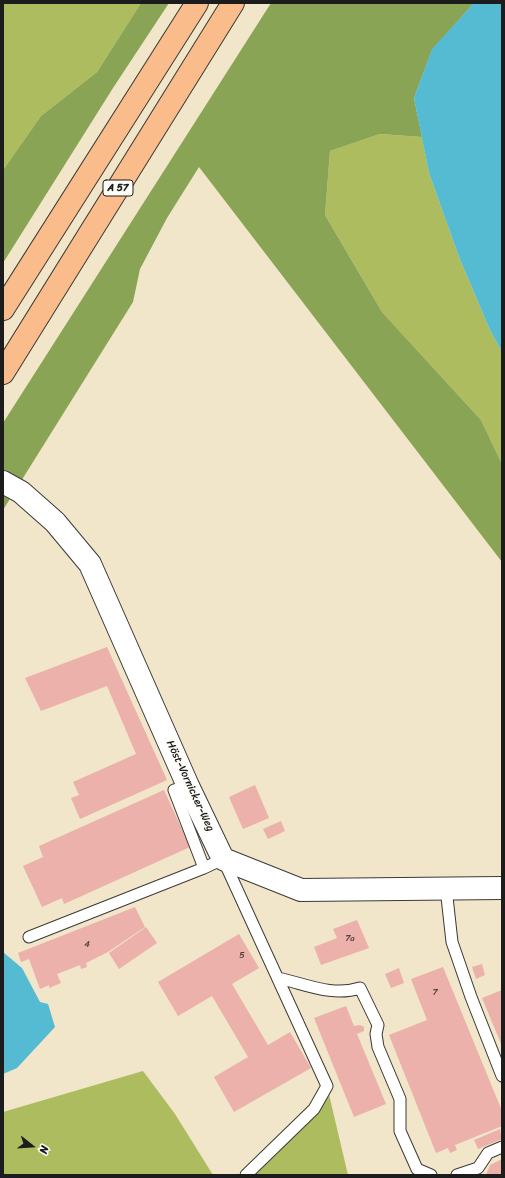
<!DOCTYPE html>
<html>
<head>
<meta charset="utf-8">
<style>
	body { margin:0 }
	#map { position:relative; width:505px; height:1178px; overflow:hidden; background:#f1e5ca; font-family:Sriracha,sans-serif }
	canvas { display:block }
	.frame { position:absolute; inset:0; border:4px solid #1c1c1c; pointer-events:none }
	.north { position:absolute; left:12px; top:1126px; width:40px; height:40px; -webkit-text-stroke:3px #fdfcf7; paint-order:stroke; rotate:107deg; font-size:11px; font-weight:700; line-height:16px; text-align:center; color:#1c1c1c }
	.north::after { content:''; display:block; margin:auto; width:14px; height:18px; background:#1c1c1c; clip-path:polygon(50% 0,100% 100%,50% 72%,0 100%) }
</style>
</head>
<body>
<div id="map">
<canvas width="505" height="1178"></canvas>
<div class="frame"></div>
<div class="north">N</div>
</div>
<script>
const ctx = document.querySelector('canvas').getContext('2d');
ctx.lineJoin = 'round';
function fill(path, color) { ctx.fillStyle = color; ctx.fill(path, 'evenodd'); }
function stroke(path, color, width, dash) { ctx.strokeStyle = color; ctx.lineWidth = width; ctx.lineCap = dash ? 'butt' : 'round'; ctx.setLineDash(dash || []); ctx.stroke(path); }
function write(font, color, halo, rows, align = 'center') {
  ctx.font = font + ' Sriracha,sans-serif'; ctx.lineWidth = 4; ctx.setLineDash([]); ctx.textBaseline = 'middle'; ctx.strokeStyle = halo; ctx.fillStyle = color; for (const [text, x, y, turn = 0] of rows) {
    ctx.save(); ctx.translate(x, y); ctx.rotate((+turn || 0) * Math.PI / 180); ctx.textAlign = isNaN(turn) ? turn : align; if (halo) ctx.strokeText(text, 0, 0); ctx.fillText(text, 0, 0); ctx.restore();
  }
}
const green = new Path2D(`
	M3,3H141L97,72L41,116L3,170Z
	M380,134L422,137L429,173L459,257L490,330L502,352V464L481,420L382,312L325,215L330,151Z
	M143,1071L175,1114L213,1175H3V1112Z
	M327,1086L348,1175H246L314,1109Z`);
const forest = new Path2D(`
	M141,3H169L113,88L3,263V170L41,116L97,72Z
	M271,3H474L432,50L414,98L422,137L380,134L330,151L325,215L382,312L481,420L502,464V562L199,167L167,218L140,269L133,302L3,510V423Z`);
const water = new Path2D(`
	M474,3H502V352L490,330L459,257L429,173L414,98L432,49Z
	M3,952L22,968L40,1002L48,1004L55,1027L17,1068L3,1074Z`);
const building = new Path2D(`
	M107,647L167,780L80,819L71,798L79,795L73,782L136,754L107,686L41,711L25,678Z
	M255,785L269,818L243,829L229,797Z
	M164,790L190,847L64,904L62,898L42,907L23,866L43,857L39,846Z
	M281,821L285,831L268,839L263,829Z
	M135,907L145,927L108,952L86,963L87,967L81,969L80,965L57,974L61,983L49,988V985L40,989L29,959L21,962L18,953Z
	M357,920L369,948L321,965L314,947L337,938L333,929Z
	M146,927L157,943L119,969L109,953Z
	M239,934L259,968L232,984L268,1045L290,1032L311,1068L234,1112L214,1077L248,1057L212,996L178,1016L158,982Z
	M482,964L485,975L476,979L472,967Z
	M443,967L502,1111V1126L455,1145L457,1150L450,1153L448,1148L436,1153L389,1035L427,1020L411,979Z
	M399,968L404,983L391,988L385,974Z
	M502,990V1046L482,998Z
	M346,1006L354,1026L360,1025L364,1027V1031L357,1034L386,1104L354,1117L314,1018Z
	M500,1129L502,1139L478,1149L474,1140Z
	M502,1159V1175H486L490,1165Z`);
const service = new Path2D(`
	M188,786L174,790L204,868
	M446,888L452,942L471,997L502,1076
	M29,937L204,868L223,859L327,1086L314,1109L246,1175
	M278,978C306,984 332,997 360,988L378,1025L376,1034L378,1047L400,1099V1131L417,1169L431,1175
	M457,1175L478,1168L488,1153L502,1147`);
const minor = new Path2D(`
	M3,482L21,492L55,522L90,564L188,786L223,859L301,890L502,888`);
const motorway = new Path2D(`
	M3,309L197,3
	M3,373L233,3`);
const numberNames = [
	["7a",350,939],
	["4",87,945],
	["5",242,956],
	["7",435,993]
];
const shields = [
	[118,188,30]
];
const shieldNames = [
	["A 57",118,188]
];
const streetNames = [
	["Höst-Vornicker-Weg",190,786,65]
];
fill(green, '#adbc5e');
fill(forest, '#8aa455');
fill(water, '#54bbd2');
fill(building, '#ebb1aa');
stroke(service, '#3c3a36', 13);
stroke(minor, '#3c3a36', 24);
stroke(motorway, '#3c3a36', 24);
stroke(service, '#fff', 11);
stroke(minor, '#fff', 22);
stroke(motorway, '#f9bc8a', 22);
write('9px', '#504140', null, numberNames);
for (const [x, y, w] of shields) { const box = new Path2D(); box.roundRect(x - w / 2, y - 8, w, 16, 3); ctx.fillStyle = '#fdfcf7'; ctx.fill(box); stroke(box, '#1c1c1c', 1); }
write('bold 10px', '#1c1c1c', null, shieldNames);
write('11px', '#1c1c1c', '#fdfcf7', streetNames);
</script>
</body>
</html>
